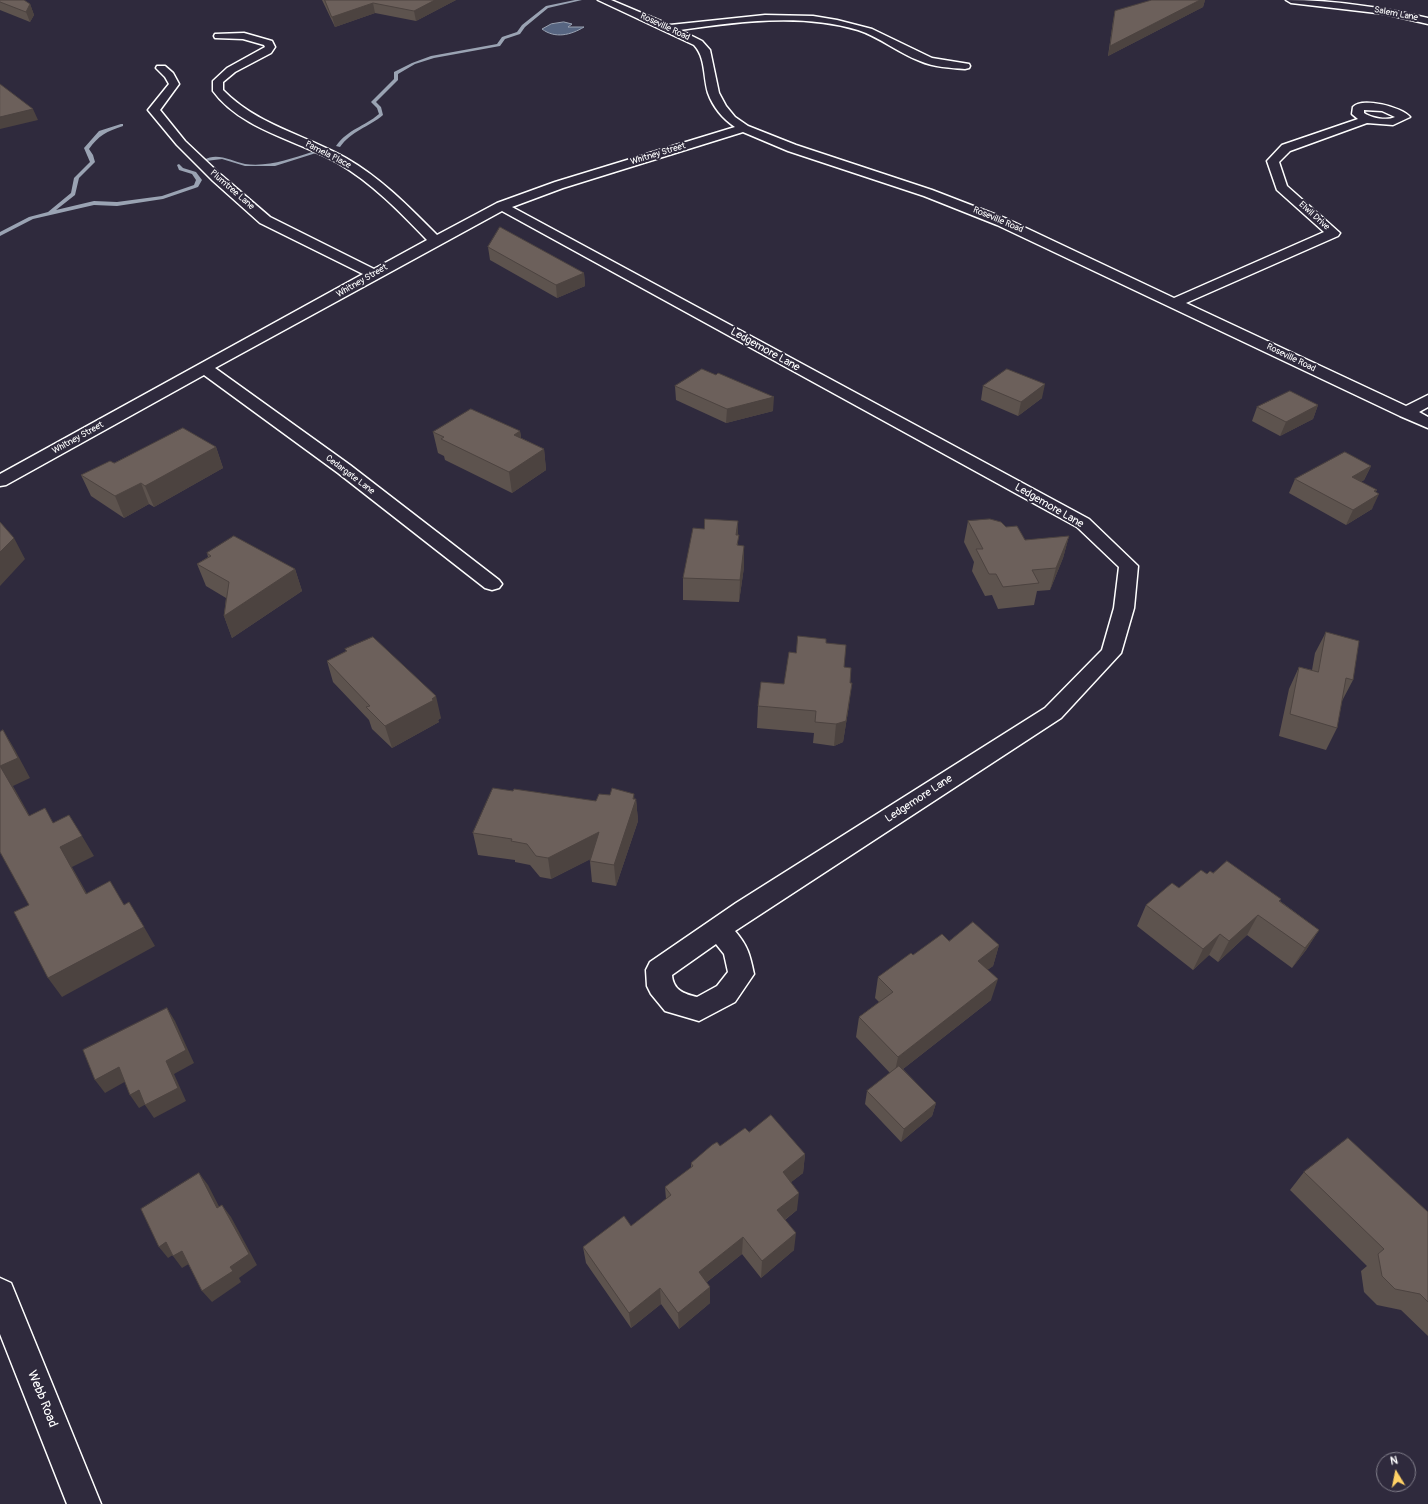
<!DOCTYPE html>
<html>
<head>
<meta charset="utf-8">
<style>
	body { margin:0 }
	#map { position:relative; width:1428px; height:1504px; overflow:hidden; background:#2f2a3d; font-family:Pangolin,sans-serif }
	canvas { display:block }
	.north { position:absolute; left:1376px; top:1452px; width:40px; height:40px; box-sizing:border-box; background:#2f2a3d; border:1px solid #827f8b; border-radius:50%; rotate:350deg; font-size:11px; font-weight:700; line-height:16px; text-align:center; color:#fff }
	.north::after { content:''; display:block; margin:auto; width:14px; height:18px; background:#ffd166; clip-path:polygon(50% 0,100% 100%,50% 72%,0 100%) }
</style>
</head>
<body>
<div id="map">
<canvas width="1428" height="1504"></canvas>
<div class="north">N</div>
</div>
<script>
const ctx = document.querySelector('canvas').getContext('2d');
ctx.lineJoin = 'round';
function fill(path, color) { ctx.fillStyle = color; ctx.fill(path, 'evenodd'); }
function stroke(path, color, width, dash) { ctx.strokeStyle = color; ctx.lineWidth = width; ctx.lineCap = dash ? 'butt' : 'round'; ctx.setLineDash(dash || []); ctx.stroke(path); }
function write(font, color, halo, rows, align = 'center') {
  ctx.font = font + ' Pangolin,sans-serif'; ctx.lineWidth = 4; ctx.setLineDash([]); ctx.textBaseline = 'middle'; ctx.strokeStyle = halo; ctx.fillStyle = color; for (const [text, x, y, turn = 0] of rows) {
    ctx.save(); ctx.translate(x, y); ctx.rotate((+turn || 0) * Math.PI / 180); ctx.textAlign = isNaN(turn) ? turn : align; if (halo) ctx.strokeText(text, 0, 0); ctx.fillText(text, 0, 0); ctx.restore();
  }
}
const water = new Path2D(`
	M564,22L572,24L568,27H584C571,35 555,39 542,29L551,24Z`);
const stream = new Path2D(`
	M575,0H582L548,8L525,27L520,34L505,39L500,46L434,58L415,64L398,74V80L376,102L381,107L383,115C369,127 351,131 340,147L336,146C348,129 364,127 379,114L377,108L371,102L394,79V72L412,63L431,56L497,44L502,37L517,32L522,25L546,6Z
	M121,124H123V126C107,131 98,136 89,149L93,155L95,162L79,178L75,195L56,210L94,201L117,202L162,196L194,185L196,180L192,174L179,170L177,165L179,164L183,168L196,172L202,180L198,187L163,199L117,206L94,205L33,219L0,236V232L29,217L48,212L71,193L74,178L90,162L84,148L99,131Z
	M312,152L316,153L275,166H245L222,159L206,161L204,160C217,152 231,161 245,164C269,167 290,159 312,152Z`);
const minor = new Path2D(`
	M598,0H611L670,25L765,15L813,16L837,20L872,29L932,58L969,64L970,66L969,68L965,69C950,68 934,67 920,61C898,53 880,37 858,30C801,13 737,22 680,30L702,41L710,50L719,93L726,106L735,117L748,126L796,145L932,190L1007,219L1174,298L1324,232L1277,190L1267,161L1282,145L1358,119L1352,114L1353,107C1362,97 1402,107 1410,117L1393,125L1367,123L1290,151L1279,162L1287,186L1340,233L1338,236L1186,303L1406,406L1428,395V407L1419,412L1428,417V428L1400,416L997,225L924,196L788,151L743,132L563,188L512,207L1089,519L1138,566L1134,608L1121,653L1061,718L735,931C748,946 750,955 754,974L735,1002L699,1021L665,1011L651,994L647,986L646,970L650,962L736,903L1045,708L1102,650L1114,608L1119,567L1077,527L502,211L215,368L350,465L499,580L502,584L499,588L492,590L485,588L338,473L204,375L6,485L0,486V474L363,274L260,223L213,181L177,145L148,110L169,84L165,77L156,68L157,66H165L173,73L179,84L160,110L185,141L221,175L270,217L374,269L427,240C400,212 372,183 338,163C299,141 240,129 213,91V81L227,68L265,47L264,45L243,39L215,38L214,36L215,34L244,33L272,41L275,47L271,53L235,72L223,82V90C257,125 305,135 346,158C381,178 409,207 437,235L497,203L555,182L735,127C723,119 713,107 708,93C703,76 706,58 694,45ZM1364,110L1382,111L1395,117C1387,121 1371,118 1364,113ZM716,944L724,954L728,972L717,986L697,997C684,994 673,990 672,975Z
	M1286,0C1334,0 1381,7 1428,18V24L1385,14L1291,3Z
	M0,1278L11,1283L101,1504H67L0,1334Z`);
const wall = new Path2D(`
	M0,0L30,4L34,15L30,22L0,10Z
	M322,0H456L416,21L375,13L335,27Z
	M1152,0H1205L1203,7L1108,56L1113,21L1115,11Z
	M488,247L584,273L585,286L557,298L490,260Z
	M675,386L773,411L726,423L676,400Z
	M983,386L1042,398L1018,416L981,400Z
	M1318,405L1313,419L1280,436L1252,421L1257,407Z
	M520,431L521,438L544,449L546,470L512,493L445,460L444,456L438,453L433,432Z
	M216,447L223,468L154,507L149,504L124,518L91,496L81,475L114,463Z
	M1371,466L1364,480L1361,482L1377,490L1375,492L1372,509L1346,525L1289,493L1295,479Z
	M968,521L1006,527L1025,540L1069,536L1063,558L1050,590L1037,591L1034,605L998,609L992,595L985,596L972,571L974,562L964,542Z
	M738,535V545L744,567L739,602L683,600V578Z
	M207,553L295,569L302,591L232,638L224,616L226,598L206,586L197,564L208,557Z
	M1326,632L1353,680L1342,701L1337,728L1326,750L1279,736L1289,689L1299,667L1312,670L1315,653Z
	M826,643L844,667L850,683L849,705L843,742L834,746L813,743L814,733L757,728L758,706L784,684L796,653Z
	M345,649L441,718L438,720L439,722L392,748L372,729L369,720L333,682L327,661L346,651Z
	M634,794V799H636L638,821L616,886L592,882L590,861V859L551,879L540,877L530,865L515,862V860L478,855L473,833L596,801L610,795Z
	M1213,873L1281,899L1280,901L1319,930L1306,950L1292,968L1247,935L1218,962L1209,955L1193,970L1137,926L1146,905L1179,888Z
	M949,941L999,945L993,966L987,970L991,1000L903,1069L936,1103L932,1116L901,1142L865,1104L867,1091L890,1073L856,1037L859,1017L879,1002L875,998L878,977Z
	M749,1132L805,1154L803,1173L791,1182L797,1210L785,1220L794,1250L761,1278L742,1254L707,1282L710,1303L679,1329L661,1304L631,1328L586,1263L583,1247L631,1226L666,1199L665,1187L691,1168V1163L720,1146Z
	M1304,1172L1428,1212V1336L1401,1310L1377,1305L1364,1292L1361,1271L1367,1266L1290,1190Z`);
const shadedWall = new Path2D(`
	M435,0H456L416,21L414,11Z
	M1200,0H1205L1203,7L1108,56L1110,46Z
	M373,3L375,13L335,27L332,17Z
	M30,4L34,15L30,22L26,12Z
	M33,109L38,120L0,129V117Z
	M584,273L585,286L557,298L556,285Z
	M1045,384L1042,398L1018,416L1021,402Z
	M774,397L773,411L726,423L727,409Z
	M1318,405L1313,419L1280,436L1286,422Z
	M520,431L523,452L514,435Z
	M216,447L223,468L154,507L145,486Z
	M544,449L546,470L512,493L509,472Z
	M1371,466L1364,480L1345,491L1352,477Z
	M141,483L149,504L124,518L115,496Z
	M1377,490L1372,499L1379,494L1372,509L1346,525L1353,510L1374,491Z
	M738,521V542L736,535Z
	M1069,536L1063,558L1050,590L1056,568Z
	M14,538L25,559L0,586V552Z
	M744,546V567L739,602L740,580Z
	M295,569L302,591L232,638L224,616Z
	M852,683L849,705L843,742L834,746L836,724Z
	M436,696L441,718L438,720L439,722L392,748L385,726Z
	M3,730L15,750L30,778L13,786L41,836L29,816L0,766Z
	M634,794L635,805L636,799L638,821L616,886L614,865Z
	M599,832L601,854L551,879L548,858Z
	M82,836L94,856L72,867L98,913L86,894L60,847Z
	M1258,915L1247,935L1218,962L1229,941Z
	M144,927L155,946L62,997L48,978Z
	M1319,930L1306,950L1292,968L1305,948Z
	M1220,934L1209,955L1193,970L1203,949Z
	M999,945L993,966L972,981L978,961Z
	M998,979L991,1000L894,1076L898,1057Z
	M167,1008L175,1021L194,1063L174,1074L186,1101L154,1118L145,1105L166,1061Z
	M119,1067L128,1080L105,1093L95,1080Z
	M139,1090L148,1103L139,1108L130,1095Z
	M936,1103L932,1116L901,1142L904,1129Z
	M805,1154L803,1173L781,1190L783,1172Z
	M199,1173L208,1185L226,1220L217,1208Z
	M799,1193L797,1210L775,1227L777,1210Z
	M222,1205L231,1217L257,1265L239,1278L241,1282L212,1302L202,1291L230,1267Z
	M796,1233L794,1250L761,1278L762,1261Z
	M743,1237L742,1254L699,1288V1272Z
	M166,1242L176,1253L168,1258L159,1247Z
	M182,1251L192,1262L182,1268L173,1256Z
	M710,1287V1303L679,1329L678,1313Z
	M660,1288L661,1304L631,1328L629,1313Z`);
const building = new Path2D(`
	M0,0H24L30,4L26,12L0,2Z
	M325,0H435L414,11L373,3L332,17Z
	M1152,0H1200L1110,46L1115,11Z
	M0,84L33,109L0,117Z
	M500,227L584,273L556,285L488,247Z
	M702,369L716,375L718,373L774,397L727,409L675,386Z
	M1007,369L1045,384L1021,402L983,386Z
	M1290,391L1318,405L1286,422L1257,407Z
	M471,409L520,431L514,435L544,449L509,472L441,439L444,437L433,432Z
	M183,428L216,447L145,486L141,483L115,496L81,475L110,461L114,463Z
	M1345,452L1371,466L1352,477L1377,490L1374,491L1379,494L1353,510L1295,479Z
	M705,519L738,521L736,535H739L737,545L744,546L740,580L683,578L693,528L704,529Z
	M990,519L1001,522L1006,527L1017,526L1025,540L1069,536L1056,568L1032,570L1039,583L1003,587L996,574H989L976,549H983L968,521Z
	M0,522L14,538L0,552Z
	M234,536L295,569L224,616L229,582L197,564L211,556L207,553Z
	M1326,632L1359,641L1353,680L1346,678L1337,728L1290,714L1299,667L1318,672Z
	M798,636L826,639V643L846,645L844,667L851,668L850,683H852L846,721L836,724L815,722L816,711L758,706L761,682L784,684L789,652L796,653Z
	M373,637L436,696L432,699L434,700L385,726L366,707L370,706L327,661L347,651L345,649Z
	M3,730L18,758L0,766L29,816L45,808L53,823L69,815L82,836L60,847L86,894L110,881L124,905L129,902L144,927L48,978L14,912L29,905L0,852V732Z
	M493,788L513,791L514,789L596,801L599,794L610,795L612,788L634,794L633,799H636L614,865L590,861L599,832L548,858L536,856L527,844L511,841L512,839L473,833Z
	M1227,861L1281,899L1279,901L1319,930L1305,948L1258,915L1229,941L1220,934L1203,949L1146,905L1172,883L1179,888L1201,870L1207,874L1210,871L1213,873Z
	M973,922L999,945L978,961L998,979L898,1057L859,1017L893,992L878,977L911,953L913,955L942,934L949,941Z
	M167,1008L186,1050L166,1061L178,1088L145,1105L139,1090L130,1095L119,1067L95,1080L83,1050Z
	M899,1066L936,1103L904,1129L867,1091Z
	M771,1115L805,1154L783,1172L799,1193L777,1210L796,1233L762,1261L743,1237L699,1272L710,1287L678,1313L660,1288L629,1313L583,1247L624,1216L631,1226L671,1195L665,1187L693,1166L691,1163L712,1145L717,1142L720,1146L745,1128L749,1132Z
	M1348,1138L1428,1212V1302L1420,1294L1395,1289L1382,1276L1378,1254L1384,1249L1304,1172Z
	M199,1173L217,1208L222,1205L249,1254L230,1267L233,1271L202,1291L182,1251L173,1256L166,1242L159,1247L141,1209Z`);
const farStreetnames = [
	["Salem Lane",1396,14,11],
	["Roseville Road",665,27,25],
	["Whitney Street",658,154,-17],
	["Pamela Place",328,155,27],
	["Plumtree Lane",232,190,41],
	["Elwil Drive",1314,216,42],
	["Roseville Road",998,220,23],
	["Whitney Street",362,281,-30],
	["Roseville Road",1291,358,26],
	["Whitney Street",78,438,-29],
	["Cedargate Lane",350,475,37]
];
const streetNames = [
	["Ledgemore Lane",765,350,29],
	["Ledgemore Lane",1049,506,30],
	["Ledgemore Lane",919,799,-33]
];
const nearStreetnames = [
	["Webb Road",42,1399,68]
];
fill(water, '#576581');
stroke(water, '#9aa3b3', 1);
fill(stream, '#9aa3b3');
stroke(minor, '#fff', 3);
fill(minor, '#2f2a3d');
fill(wall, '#5d534e');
fill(shadedWall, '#4c4340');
fill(building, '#6c605b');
stroke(building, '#4c4340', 1);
write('9px', '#fff', '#2f2a3d', farStreetnames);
write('11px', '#fff', '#2f2a3d', streetNames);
write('13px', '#fff', '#2f2a3d', nearStreetnames);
</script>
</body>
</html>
